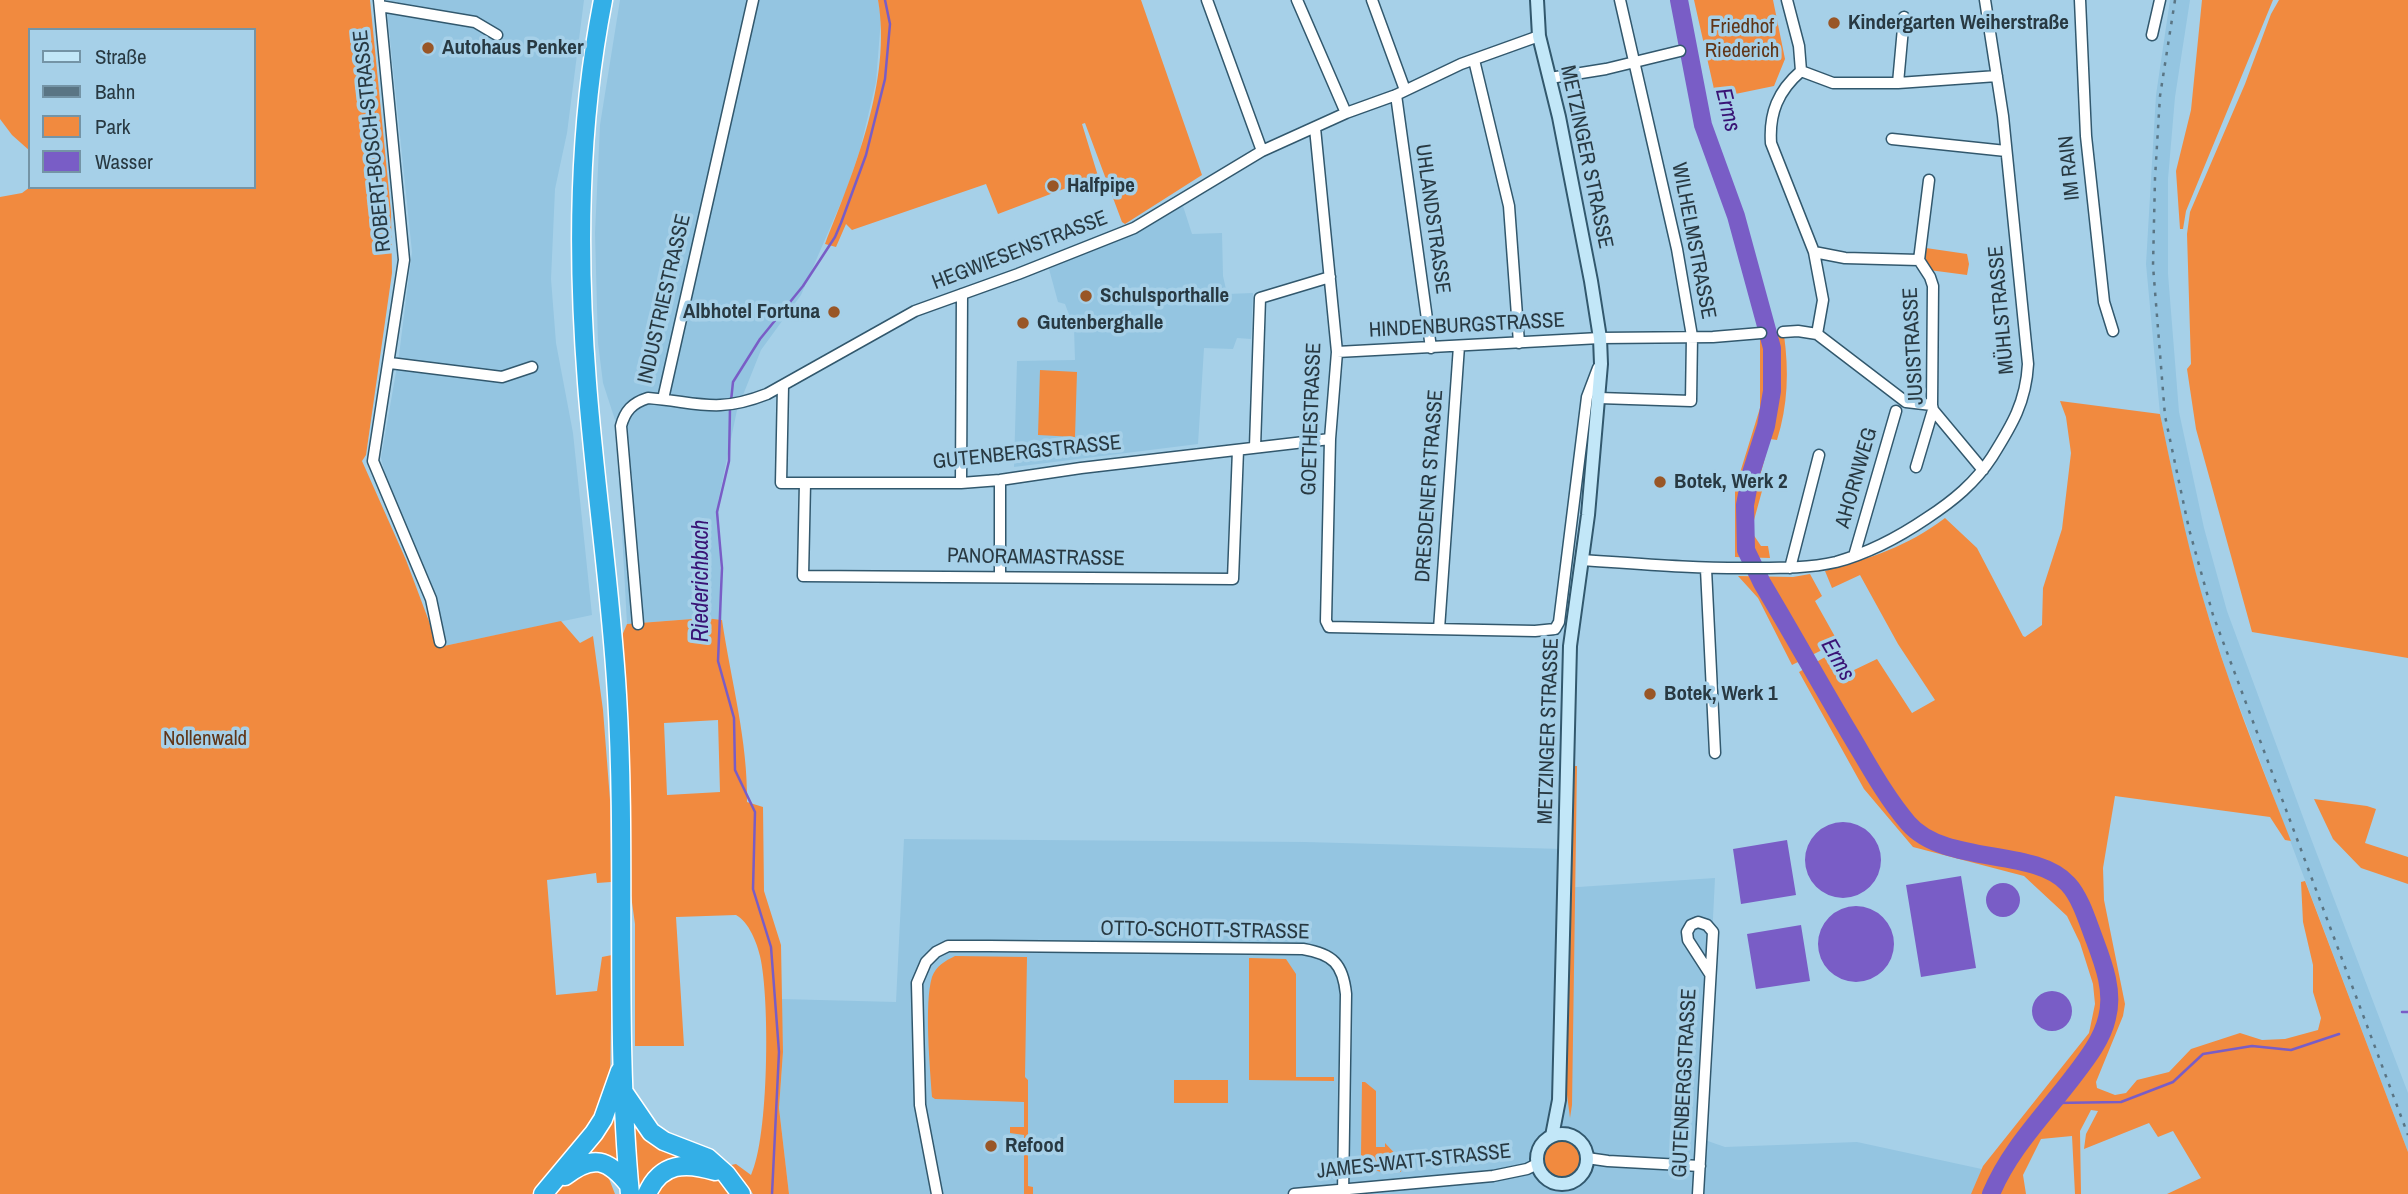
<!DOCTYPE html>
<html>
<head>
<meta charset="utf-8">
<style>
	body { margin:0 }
	#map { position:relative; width:2408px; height:1194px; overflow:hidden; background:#a6d0e8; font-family:"Archivo Narrow",sans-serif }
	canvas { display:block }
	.legend { position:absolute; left:28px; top:28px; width:228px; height:161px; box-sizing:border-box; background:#a6d0e8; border:2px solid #7494a6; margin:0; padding:9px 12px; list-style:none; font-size:21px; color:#283942 }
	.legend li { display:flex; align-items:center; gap:14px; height:35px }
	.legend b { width:35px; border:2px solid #7494a6 }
</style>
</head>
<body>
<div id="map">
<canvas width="2408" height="1194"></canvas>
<ul class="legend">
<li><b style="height:9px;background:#c2e7f8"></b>Straße</li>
<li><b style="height:9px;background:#5a7584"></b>Bahn</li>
<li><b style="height:19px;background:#f18a3f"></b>Park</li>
<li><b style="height:19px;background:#795dc6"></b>Wasser</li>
</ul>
</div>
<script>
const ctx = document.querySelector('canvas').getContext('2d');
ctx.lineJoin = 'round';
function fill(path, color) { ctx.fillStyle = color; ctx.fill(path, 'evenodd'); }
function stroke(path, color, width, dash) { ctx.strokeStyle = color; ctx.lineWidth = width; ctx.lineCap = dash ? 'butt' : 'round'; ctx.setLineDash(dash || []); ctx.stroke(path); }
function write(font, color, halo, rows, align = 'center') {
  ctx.font = font + ' "Archivo Narrow",sans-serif'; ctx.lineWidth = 7; ctx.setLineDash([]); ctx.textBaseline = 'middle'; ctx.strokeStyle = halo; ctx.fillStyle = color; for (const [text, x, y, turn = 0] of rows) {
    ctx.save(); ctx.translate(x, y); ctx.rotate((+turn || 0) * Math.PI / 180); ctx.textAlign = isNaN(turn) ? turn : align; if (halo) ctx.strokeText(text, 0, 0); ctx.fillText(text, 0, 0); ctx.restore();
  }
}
const built = new Path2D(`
	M386,0H584L567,133L555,189L551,279L556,343L573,433L592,615L444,646L430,580L387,482L381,458L399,355L412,252Z
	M620,0H878L881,18L876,82L860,150L846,191L801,295L761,350L737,410L718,502L722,620L705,618L627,624L616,423L603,383L598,343L595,233L600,125Z
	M2170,0H2190L2175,97L2168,179V274L2179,412L2204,528L2227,611L2307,828L2408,1093V1152L2227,674L2202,596L2184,530L2160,414L2146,264L2156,95Z
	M1183,206L1192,234L1222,233L1223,276L1227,294L1253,293L1251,339L1237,338L1233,349L1204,348L1198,444L1014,467L1017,361L1075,360L1074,328L1065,304L1058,302L1049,269Z
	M904,839L1305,842L1563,849V888L1715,878L1702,1139L1725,1147L1857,1142L2014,1176L2018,1194H789L779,1108L783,1053L781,999L896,1002Z`);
const green = new Path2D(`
	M0,0H370L391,212L392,273L366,455L362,461L406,560L433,632L444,646L561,621L580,643L593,636L603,710L610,800L611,882L597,883L596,873L547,880L556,995L597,991L602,957L612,955L610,1088L598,1121L551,1171L534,1194H0V197L22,193L30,187H254V30H30V151L12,135L0,119Z
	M878,0H1141L1202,175L1125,224L1122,222L1085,123L1082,124L1098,176L998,214L986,184L852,230L846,224L836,247L825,244C854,171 892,80 878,0Z
	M1694,0H1773L1785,59L1774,86L1716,98Z
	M2202,0H2273L2186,211L2183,229H2180L2176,171L2191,110Z
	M2279,0H2408V658L2252,632L2196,429L2187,369L2191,364L2187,234L2190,212L2245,84L2271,14Z
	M1926,248L1967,254L1969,264L1967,275L1929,270L1925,257Z
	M1760,335H1784C1789,371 1788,405 1777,440L1770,439L1760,476L1765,480L1751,531L1761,546H1768L1770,558L1735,557V489L1760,408Z
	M1040,370L1077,372L1075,437L1038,435Z
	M2060,401L2160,414C2173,475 2185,536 2202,595C2226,679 2259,760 2291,841L2285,840L2270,817L2115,796L2103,868L2104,900L2125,1004L2123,1016L2096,1082L2097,1088L2115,1095L2126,1093L2137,1080L2169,1072L2191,1049L2240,1033L2262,1040L2285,1039L2318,1030L2321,1018L2313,992V965L2303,922L2301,882L2305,881L2408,1152V1194H2167L2201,1178L2173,1131L2158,1137L2149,1123L2084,1149L2086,1134L2098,1111L2091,1110L2080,1131L2081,1194H2075L2072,1136L2041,1139L2023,1175L2026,1194H1971L1983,1166L2089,1033L2095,1004L2093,984L2080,943L2067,916L2024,876L1913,847L1864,789L1799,672L1839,649L1852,671L1877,659L1912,713L1935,700L1898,644L1860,575L1832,588L1825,571C1870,558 1907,547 1945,518L1977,548L2023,636L2025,637L2042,625L2043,588L2062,529L2071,453L2066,417Z
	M1810,574L1822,596L1815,601L1838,642L1792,665L1758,598L1738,576L1793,577Z
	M705,618L722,620C731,681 748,741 747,802L763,807L764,891L781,945L783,1052L779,1108L789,1194H753L745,1182L726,1166L736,1164L751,1175C769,1138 770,998 760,956C757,943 749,922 736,915L676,917L684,1046H635V924L629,881L621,638L627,624ZM718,720L720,792L667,795L664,723Z
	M1572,766H1577L1572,1105L1570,1118L1565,1079Z
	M2314,799L2367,806L2376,809L2365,843L2408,857V884L2361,868L2333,839Z
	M955,956L1027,957L1025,1077L1028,1080V1186L1033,1187V1194H1024V1135L1010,1133V1127H1024V1102L935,1099L932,1097C930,1067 924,1003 932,977C936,966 945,961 955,956Z
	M1249,958L1286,959L1296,974V1077H1334V1081L1249,1080Z
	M1174,1080H1228V1103H1174Z
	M1362,1082H1365L1376,1091V1147H1385V1143L1402,1161L1401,1172C1382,1173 1370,1174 1361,1155Z
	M616,1097L621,1165L573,1163Z
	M632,1119L696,1158L638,1194Z
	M1543 1159a19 19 0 1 1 38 0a19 19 0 1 1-38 0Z
	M587,1170L606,1171L615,1194H550L564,1183Z
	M706,1171L734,1194H650L665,1175Z`);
const water = new Path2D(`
	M1805 860a38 38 0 1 1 76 0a38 38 0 1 1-76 0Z
	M1787,840L1796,895L1741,904L1733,849Z
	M1961,876L1976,968L1921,977L1906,885Z
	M1986 900a17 17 0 1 1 34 0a17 17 0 1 1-34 0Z
	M1818 944a38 38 0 1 1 76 0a38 38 0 1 1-76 0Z
	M1801,925L1810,981L1756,989L1747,934Z
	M2032 1011a20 20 0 1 1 40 0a20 20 0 1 1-40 0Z`);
const stream = new Path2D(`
	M731,401L733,382L760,339L803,286L835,237L841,223L866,155L885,79L890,24L885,0
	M730,408L729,461L717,512L722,568L718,661L734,718L735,770L755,812L753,889L771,947L779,1052L772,1194
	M2402,1012H2408
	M2054,1103L2121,1102L2173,1082L2203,1054L2252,1046L2291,1050L2339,1034`);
const river = new Path2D(`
	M1679,0L1703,125L1736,216L1772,348V391L1766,426L1751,473L1745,505L1746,550L1762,583C1792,633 1820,684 1850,734C1868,764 1885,796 1908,823C1945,866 2035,847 2068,884C2081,898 2088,923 2095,941C2104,965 2114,992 2107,1018C2102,1040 2086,1060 2073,1077C2044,1115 2009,1150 1991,1194`);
const street = new Path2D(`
	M379,0L404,260L373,461L431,599L440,642
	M1207,0L1262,151
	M1297,0L1346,113
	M1372,0L1405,90
	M1787,0L1799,46L1801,71
	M2080,0L2086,136L2104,302L2113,331
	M380,6L475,22L497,35
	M2152,35L2160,0
	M1474,60L1509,206L1519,343
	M1801,71C1778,91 1769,113 1771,143L1814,252L1845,258L1919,260L1930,277L1933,286L1932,405L1933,410L1983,470
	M1801,71L1833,83H1898L1997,76
	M1550,78L1606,69L1680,51
	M1898,83L1904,17
	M1396,95L1431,348
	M1315,128L1337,352L1330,439L1326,621L1329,627L1535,631L1555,629L1559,622L1587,397L1598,368
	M1892,139L2006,151
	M1814,252L1823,300L1817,334
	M1919,260L1929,180
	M1783,332L1798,331L1817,334L1906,402L1932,405
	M1337,352L1600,338L1713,337L1761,333
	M390,363L502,377L532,367
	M783,386L781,483H961L1000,480L1081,468L1330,439
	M1599,398L1691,401L1692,336L1677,249L1620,0
	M663,399L753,0
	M1255,447L1260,298L1330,277
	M1916,467L1933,410
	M1000,480V577
	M805,483L803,576L1233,579L1238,450
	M961,483L962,294
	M1854,556L1896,411
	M1581,560C1640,564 1698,569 1757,568C1783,568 1810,568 1836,562C1869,553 1899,537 1927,518C1953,501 1975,483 1992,457C2012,425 2026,402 2028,364L2003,116L1985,0
	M1790,568L1819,455
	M1706,569L1715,753
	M638,624L621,426C625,411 632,403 648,398C698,402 716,414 767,394L915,311L1018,274L1134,228L1262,151L1346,113L1396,95L1461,64L1539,36
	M1439,629L1459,346
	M1587,1158L1608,1161L1700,1166
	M937,1194L920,1105L917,983L926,962L936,952L948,946H989L1303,949C1333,954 1343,964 1346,994L1343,1194
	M1294,1194L1493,1176L1527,1169L1537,1164
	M1698,1194L1713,932L1707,925L1698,922L1691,925L1687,932L1688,940L1710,974`);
const secondary = new Path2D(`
	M1537,0L1539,36L1559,117L1591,281L1600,338L1601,364L1588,515L1570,646L1559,1100L1552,1136
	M1537 1159a25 25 0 1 1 50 0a25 25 0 1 1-50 0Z`);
const highway = new Path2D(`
	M603,0C578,127 577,255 587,383C595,487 611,591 617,695C627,861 614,1028 630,1194
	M625,1094L651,1132L664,1141L708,1158L726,1174L741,1194
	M565,1176C593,1154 608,1159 629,1185
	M543,1194L594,1133L603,1119L620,1071
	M647,1194C661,1162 686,1162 715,1171`);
const rail = new Path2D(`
	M2175,0L2160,96L2155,178L2153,266L2165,416L2189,529L2213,615L2408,1135`);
const markers = [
	[1834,23,7,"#995626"],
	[428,48,7,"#995626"],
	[1053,186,7,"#995626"],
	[1086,296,7,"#995626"],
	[834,312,7,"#995626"],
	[1023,323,7,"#995626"],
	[1660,482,7,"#995626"],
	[1650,694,7,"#995626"],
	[991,1146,7,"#995626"]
];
const poiNames = [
	["Kindergarten Weiherstraße",1848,23],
	["Autohaus Penker",442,48],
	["Halfpipe",1067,186],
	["Schulsporthalle",1100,296],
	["Albhotel Fortuna",820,312,"right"],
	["Gutenberghalle",1037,323],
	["Botek, Werk 2",1674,482],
	["Botek, Werk 1",1664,694],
	["Refood",1005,1146]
];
const parkNames = [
	["Friedhof",1742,27],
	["Riederich",1742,51],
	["Nollenwald",205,739]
];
const streetNames = [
	["ROBERT-BOSCH-STRASSE",373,141,-96],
	["METZINGER STRASSE",1586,157,78],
	["IM RAIN",2070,168,-96],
	["UHLANDSTRASSE",1432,219,82],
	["WILHELMSTRASSE",1693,241,79],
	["HEGWIESENSTRASSE",1020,251,-21],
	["INDUSTRIESTRASSE",665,299,-77],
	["MÜHLSTRASSE",2002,310,-95],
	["HINDENBURGSTRASSE",1467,326,-3],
	["JUSISTRASSE",1914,346,-93],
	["GOETHESTRASSE",1312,419,-88],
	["GUTENBERGSTRASSE",1027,453,-6],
	["AHORNWEG",1857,478,-74],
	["DRESDENER STRASSE",1430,486,-86],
	["PANORAMASTRASSE",1036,558,1],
	["METZINGER STRASSE",1549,731,-88],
	["OTTO-SCHOTT-STRASSE",1205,931,1],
	["GUTENBERGSTRASSE",1685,1083,-87],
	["JAMES-WATT-STRASSE",1414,1162,-6]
];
const waterNames = [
	["Erms",1727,110,76],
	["Riederichbach",702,581,-90],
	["Erms",1837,660,60]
];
fill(built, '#94c5e1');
fill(green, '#f18a3f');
fill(water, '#795dc6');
stroke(stream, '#795dc6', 2.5);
stroke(river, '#795dc6', 18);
stroke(street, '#32586d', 13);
stroke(secondary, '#32586d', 16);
stroke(highway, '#fff', 21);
stroke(street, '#fff', 10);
stroke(secondary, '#c2e7f8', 12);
stroke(highway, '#33afe7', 18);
stroke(rail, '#5a7584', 2.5, [3.5, 7]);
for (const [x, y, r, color] of markers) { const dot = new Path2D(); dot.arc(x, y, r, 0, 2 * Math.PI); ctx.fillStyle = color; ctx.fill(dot); stroke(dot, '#a6d0e8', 2.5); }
write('bold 21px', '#283942', '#a6d0e8', poiNames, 'left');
write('21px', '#603517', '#a6d0e8', parkNames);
write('21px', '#283942', '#a6d0e8', streetNames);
write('italic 23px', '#391375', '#a6d0e8', waterNames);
</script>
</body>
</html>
